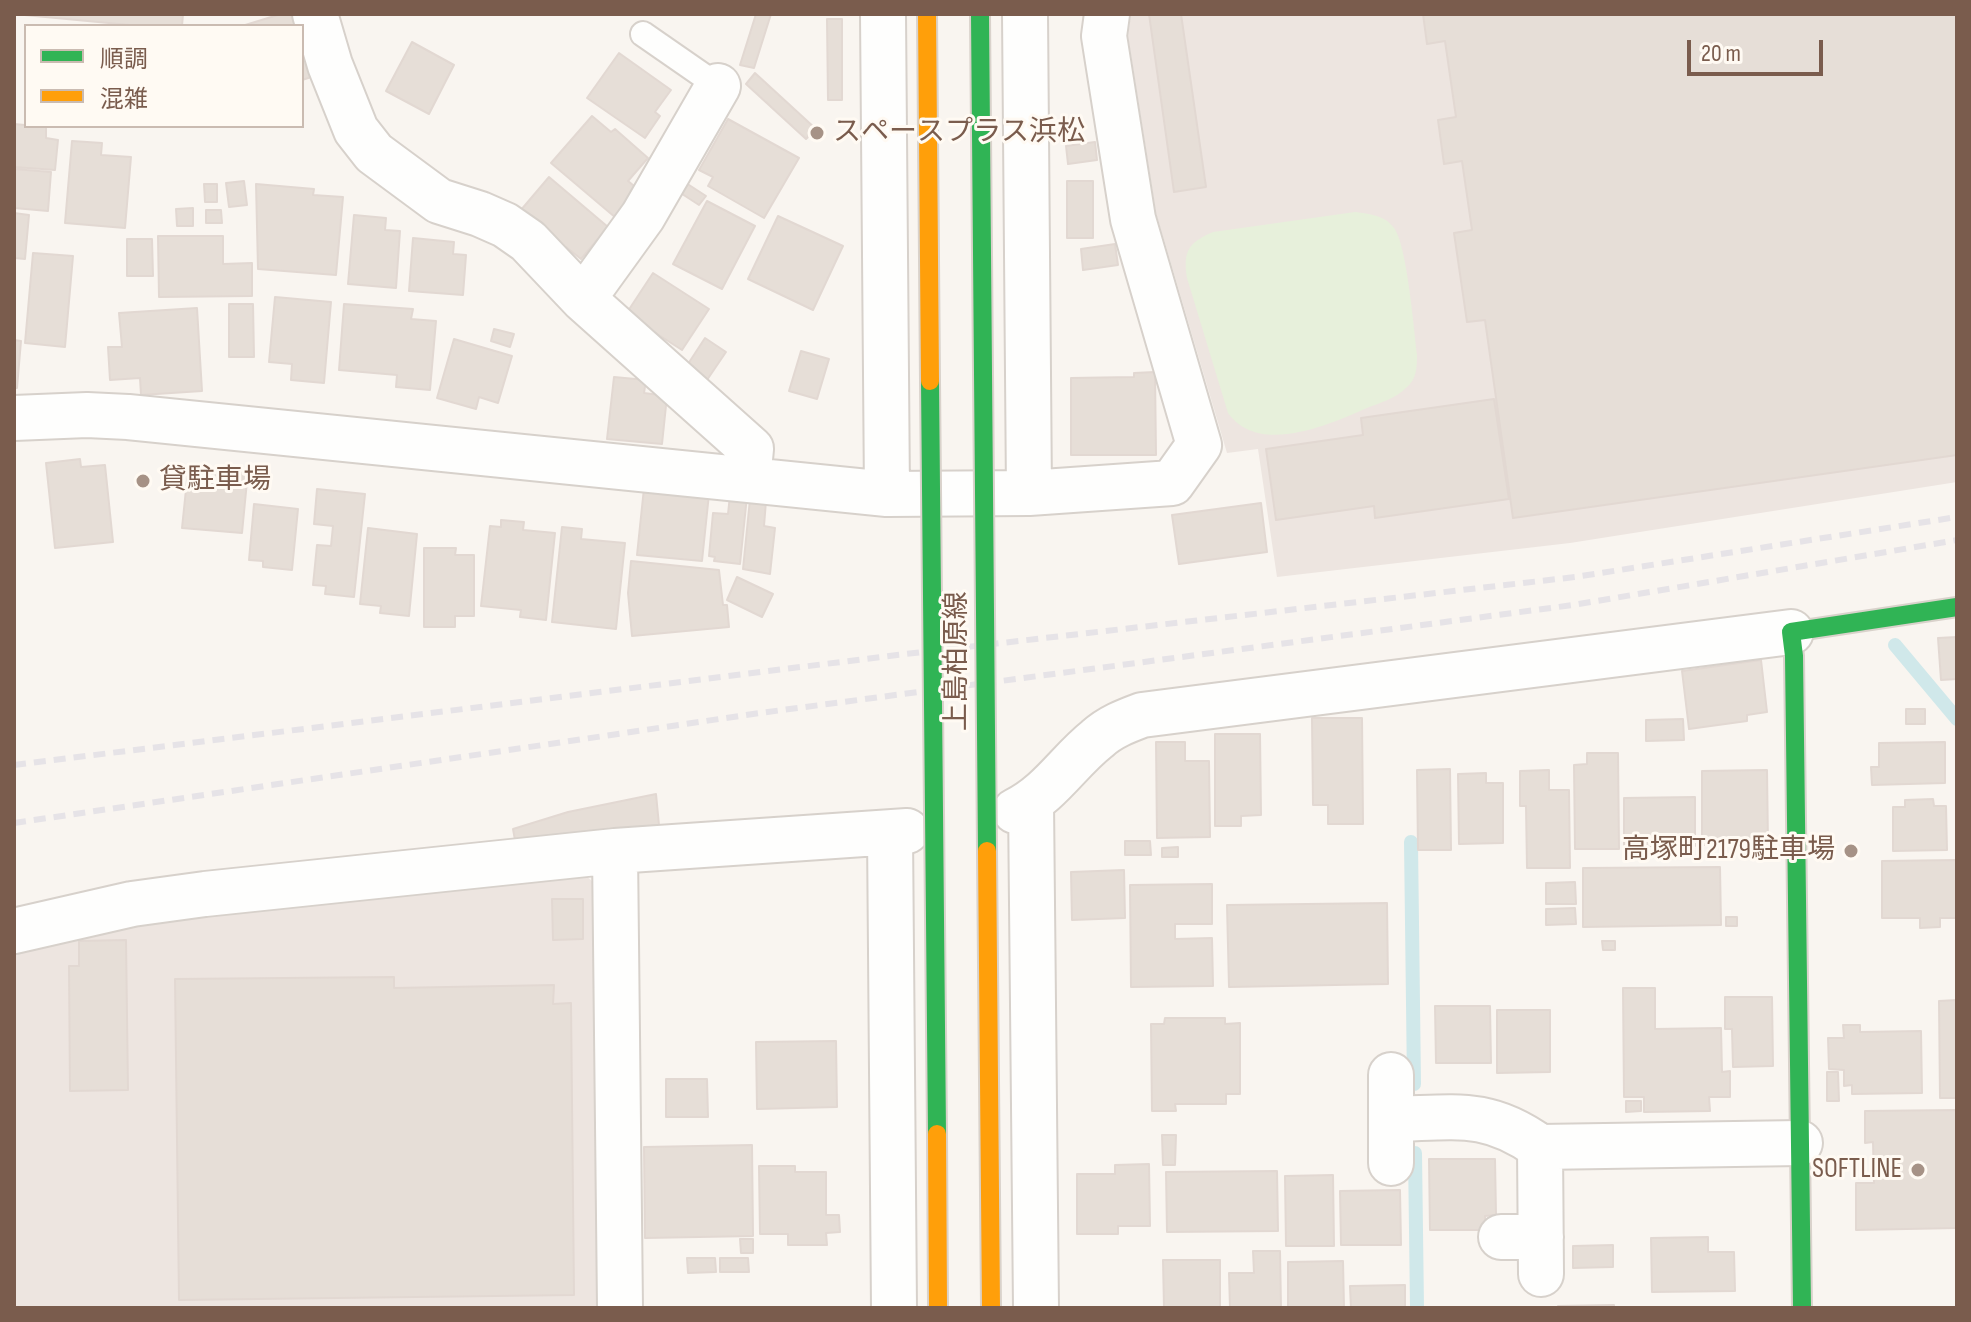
<!DOCTYPE html>
<html>
<head>
<meta charset="utf-8">
<style>
	body { margin:0 }
	#map { position:relative; width:1971px; height:1322px; overflow:hidden; background:#f9f5f0; font-family:"Sofia Sans Condensed","Noto Sans JP",sans-serif }
	canvas { display:block }
	.frame { position:absolute; inset:0; border:16px solid #7a5c4d; pointer-events:none }
	.legend { position:absolute; left:24px; top:24px; width:280px; height:104px; box-sizing:border-box; background:#fffaf3; border:2px solid #cabbb1; margin:0; padding:10px 14px; list-style:none; font-size:24px; color:#7a5c4d }
	.legend li { display:flex; align-items:center; gap:16px; height:40px }
	.legend b { width:40px; border:2px solid #cabbb1 }
	.scale { position:absolute; left:1687px; top:40px; width:136px; height:36px; box-sizing:border-box; border:4px solid #7a5c4d; border-top:0; padding-left:10px; font-size:24px; line-height:28px; white-space:nowrap; color:#7a5c4d; -webkit-text-stroke:6px #fffaf3; paint-order:stroke }
</style>
</head>
<body>
<div id="map">
<canvas width="1971" height="1322"></canvas>
<div class="frame"></div>
<ul class="legend">
<li><b style="height:10px;background:#30b455"></b>順調</li>
<li><b style="height:10px;background:#ff9f0a"></b>混雑</li>
</ul>
<div class="scale">20 m</div>
</div>
<script>
const ctx = document.querySelector('canvas').getContext('2d');
ctx.lineJoin = 'round';
function fill(path, color) { ctx.fillStyle = color; ctx.fill(path, 'evenodd'); }
function stroke(path, color, width, dash) { ctx.strokeStyle = color; ctx.lineWidth = width; ctx.lineCap = dash ? 'butt' : 'round'; ctx.setLineDash(dash || []); ctx.stroke(path); }
function write(font, color, halo, rows, align = 'center') {
  ctx.font = font + ' "Sofia Sans Condensed","Noto Sans JP",sans-serif'; ctx.lineWidth = 6; ctx.setLineDash([]); ctx.textBaseline = 'middle'; ctx.strokeStyle = halo; ctx.fillStyle = color; for (const [text, x, y, turn = 0] of rows) {
    ctx.save(); ctx.translate(x, y); ctx.rotate((+turn || 0) * Math.PI / 180); ctx.textAlign = isNaN(turn) ? turn : align; if (halo) ctx.strokeText(text, 0, 0); ctx.fillText(text, 0, 0); ctx.restore();
  }
}
const industrial = new Path2D(`
	M1131,14H1957V482L1570,543L1277,577L1258,449L1227,453L1156,213L1128,36Z
	M585,875L592,881L597,1308H14V953L132,925L207,914Z`);
const green = new Path2D(`
	M1355,212C1369,214 1385,215 1394,228C1407,245 1414,329 1417,354C1417,367 1417,379 1406,388C1396,398 1380,403 1367,408C1328,425 1259,456 1228,413L1187,278C1183,251 1188,243 1213,232Z`);
const stream = new Path2D(`
	M1895,645L1957,719
	M1411,842L1414,1084
	M1415,1153L1417,1308`);
const building = new Path2D(`
	M14,14H183L182,26H140Z
	M281,14H303L321,74L302,80V26H242Z
	M756,14H771L754,68L740,65Z
	M1149,14H1181L1206,187L1174,192Z
	M1423,14H1957V455L1513,518L1485,320L1467,322L1454,233L1472,230L1462,161L1444,164L1438,120L1456,117L1445,41L1427,44Z
	M827,19H842V100H828Z
	M412,42L454,65L429,114L386,91Z
	M619,53L671,90L655,112L660,116L645,138L587,98Z
	M755,73L816,129L806,139L746,84Z
	M592,116L611,132L615,129L648,158L628,181L639,190L616,218L551,163Z
	M728,119L799,158L764,218L708,186L713,177L699,170Z
	M14,124L46,127V138L58,140L55,170L14,167Z
	M72,141L102,143L101,155L131,157L125,228L65,223Z
	M1095,142L1097,160L1068,164L1066,146Z
	M14,169L51,172L48,211L14,208Z
	M549,177L608,227L581,259L566,247L560,254L515,217Z
	M244,181L247,205L229,207L226,183Z
	M683,181L706,196L699,205L676,190Z
	M1067,181H1093V238H1067Z
	M204,184H217V202H205Z
	M256,184L314,189L313,195L343,197L336,275L258,269Z
	M707,201L755,226L722,289L673,264Z
	M193,208V226H177L176,209Z
	M206,210H221L222,223H206Z
	M14,213L29,215L25,259L14,258Z
	M354,215L386,218L385,230L400,231L396,288L348,284Z
	M778,216L843,246L813,310L748,279Z
	M158,236H223V264L252,263V296L159,297Z
	M413,238L454,242L453,254L466,255L463,295L409,291Z
	M127,239H152L153,276H127Z
	M1115,244L1118,265L1083,270L1081,249Z
	M33,253L73,256L65,347L25,343Z
	M653,273L709,309L682,350L626,314Z
	M275,297L331,302L324,383L291,380L292,364L269,362Z
	M229,304H253L254,357H229Z
	M344,304L413,309L411,319L436,321L430,390L396,387L397,375L339,370Z
	M197,308L202,391L141,395L140,378L110,380L108,347H122L119,313Z
	M494,329L514,334L510,347L491,341Z
	M705,338L726,352L707,380L686,367Z
	M454,339L512,356L498,403L479,397L476,409L437,398Z
	M14,340L21,341L17,388H14Z
	M801,351L829,359L817,399L789,391Z
	M1155,372L1156,455H1071V378L1134,377V373Z
	M614,377L646,380L644,393L667,396L662,444L607,439Z
	M1494,399L1509,499L1375,518L1374,506L1276,520L1266,449L1363,435L1361,418Z
	M80,459L81,467L105,465L113,542L55,548L46,463Z
	M217,468L248,471L242,533L182,528L188,470L216,473Z
	M644,488L709,494L702,561L637,555Z
	M317,489L365,494L354,597L325,594L326,586L313,585L317,545L331,546L333,526L314,524Z
	M730,495L747,496L740,564L714,561L715,557L709,556L713,513L728,514Z
	M750,499L766,501L764,526L775,528L770,574L743,569Z
	M1261,503L1267,552L1179,564L1172,515Z
	M254,504L298,509L292,570L263,567V561L249,560Z
	M501,520L524,522L523,530L555,533L546,620L520,617L521,610L481,606L490,526L501,527Z
	M562,527L582,529L581,539L625,543L616,629L552,622Z
	M368,528L417,534L409,616L380,613L381,606L360,604Z
	M424,548H456L455,555H474V616H455V627H424Z
	M631,561L719,570L723,605H727L729,627L632,636L628,593Z
	M737,577L773,594L762,617L727,600Z
	M1957,637V679L1941,680L1938,638Z
	M1761,660L1767,712L1747,715V721L1689,729L1682,671Z
	M1906,709H1925V724H1906Z
	M1312,718H1362L1363,824H1328V805H1313Z
	M1683,719L1684,740L1646,741V720Z
	M1215,734H1260L1261,815L1241,816V826H1215Z
	M1156,742H1185V761H1209L1210,837L1157,838Z
	M1945,742V783L1872,785L1871,767H1879V743Z
	M1587,753H1618L1619,849H1575L1574,765L1587,764Z
	M1450,769L1451,850H1418L1417,770Z
	M1549,770V790H1569L1570,868H1527L1526,806H1520V771Z
	M1767,770L1768,845H1702V771Z
	M1486,773V783H1503V843L1459,844L1458,774Z
	M656,794L659,825L515,840L513,829L568,812Z
	M1695,797V846H1624V798Z
	M1933,799L1934,806H1946L1947,850L1893,851V807H1905V800Z
	M1125,841H1150L1151,855H1125Z
	M1178,847V857H1162V848Z
	M1957,860V918H1940V927L1920,928V918H1882V861Z
	M1720,867L1721,925L1583,927V868Z
	M1124,870L1125,918L1072,920L1071,872Z
	M1575,882L1576,904H1546V883Z
	M1212,884V924H1175V939L1212,938L1213,986L1131,987L1130,885Z
	M552,899H583V939L553,940Z
	M1387,903L1388,984L1229,987L1227,905Z
	M1575,908L1576,924L1546,925V909Z
	M1726,917H1737V926H1726Z
	M126,940L128,1090L70,1091L69,966H79V941Z
	M1602,941H1615V950H1603Z
	M394,977V988L554,985L553,1004L571,1003L574,1295L179,1300L175,979Z
	M1623,988H1655V1029L1721,1028L1722,1072L1730,1071V1097H1709L1710,1111L1644,1112V1097H1624Z
	M1725,997H1772L1773,1066L1733,1067L1732,1029H1725Z
	M1957,1000V1098H1940L1939,1001Z
	M1435,1006H1490L1491,1063H1436Z
	M1497,1010H1550V1072L1497,1073Z
	M1165,1018H1225V1024L1240,1023V1094H1226V1104H1175L1176,1111H1152L1151,1024H1164Z
	M1843,1025H1860V1032L1921,1031L1922,1093L1852,1094V1085L1844,1086V1070L1829,1069L1828,1038H1844Z
	M836,1041L837,1107L757,1109L756,1042Z
	M1827,1072H1838L1839,1101H1827Z
	M666,1079H707L708,1117H666Z
	M1626,1101H1641V1111L1626,1112Z
	M1957,1110V1228L1856,1230V1183H1874L1873,1142L1865,1143V1111Z
	M1162,1135H1176L1175,1165H1163Z
	M752,1145L753,1236L645,1238L644,1147Z
	M1429,1159H1495L1496,1215L1485,1216L1486,1230H1430Z
	M1149,1164L1150,1226H1118V1234H1077V1174H1115V1165Z
	M759,1166H795V1172H826V1215H839L840,1232L826,1233L827,1245H788V1234H760Z
	M1277,1171L1278,1231L1167,1232L1166,1172Z
	M1333,1175L1334,1246H1286L1285,1176Z
	M1400,1190L1401,1245H1341L1340,1191Z
	M1708,1237V1252H1734L1735,1291L1652,1292L1651,1238Z
	M740,1239H753V1253H741Z
	M1613,1245V1267L1573,1268V1246Z
	M1253,1251H1280L1281,1308H1230L1229,1273H1254Z
	M687,1258H715L716,1272L688,1273Z
	M720,1258H748L749,1272H720Z
	M1163,1260H1220V1308H1164Z
	M1343,1261L1344,1308H1288V1262Z
	M1405,1285V1308H1351L1350,1286Z
	M1614,1305V1308H1558V1306Z`);
const lane = new Path2D(`
	M643,34L718,86`);
const street = new Path2D(`
	M315,14L330,65L356,130L374,153L439,201L480,214L505,225L528,241L583,299L751,449L748,480
	M883,14L887,494
	M1025,14L1029,493
	M583,299L643,216L718,86
	M14,418L87,415L128,417L887,494L1029,493L1172,483L1199,445L1133,219L1104,36L1107,14
	M1031,802L1036,1308
	M1015,811C1050,794 1068,762 1097,739C1110,727 1126,721 1142,715L1791,632
	M890,833L894,1308
	M615,851L620,1308
	M14,931L132,904L205,894L615,851L907,831
	M1391,1075V1163
	M1391,1119C1453,1118 1486,1108 1540,1147L1800,1143
	M1540,1147L1541,1274
	M1501,1237H1541`);
const fast = new Path2D(`
	M1802,1308L1794,656L1791,632L1957,607`);
const rail = new Path2D(`
	M14,765L897,655L1575,577L1957,517
	M14,823L760,713L1573,605L1957,540`);
const fastBridge = new Path2D(`
	M980,14L987,851
	M930,381L937,1134`);
const slowBridge = new Path2D(`
	M927,14L930,381
	M987,851L991,1308
	M937,1134L938,1308`);
const markers = [
	[817,133,8,"#a69286"],
	[143,481,8,"#a69286"],
	[1851,851,8,"#a69286"],
	[1918,1170,8,"#a69286"]
];
const poiNames = [
	["スペースプラス浜松",833,133],
	["貸駐車場",159,481],
	["高塚町2179駐車場",1835,851,"right"],
	["SOFTLINE",1902,1170,"right"]
];
const streetNames = [
	["上島柏原線",958,661,-90]
];
fill(industrial, '#ede5e0');
fill(green, '#e7f0db');
stroke(stream, '#d0e8ea', 14);
fill(building, '#e6ded7');
stroke(building, '#e2d8d2', 2);
stroke(lane, '#d7d1cb', 28);
stroke(street, '#d7d1cb', 48);
stroke(fast, '#d9d2cb', 22);
stroke(lane, '#fefefd', 24);
stroke(street, '#fefefd', 44);
stroke(fast, '#30b455', 18);
stroke(rail, '#e6e3e7', 6, [12, 8]);
stroke(fastBridge, '#d9d2cb', 22, []);
stroke(slowBridge, '#d9d2cb', 22, []);
stroke(fastBridge, '#30b455', 18);
stroke(slowBridge, '#ff9f0a', 18);
for (const [x, y, r, color] of markers) { const dot = new Path2D(); dot.arc(x, y, r, 0, 2 * Math.PI); ctx.fillStyle = color; ctx.fill(dot); stroke(dot, '#fffaf3', 3); }
write('28px', '#7a5c4d', '#fffaf3', poiNames, 'left');
write('28px', '#7a5c4d', '#fffaf3', streetNames);
</script>
</body>
</html>
